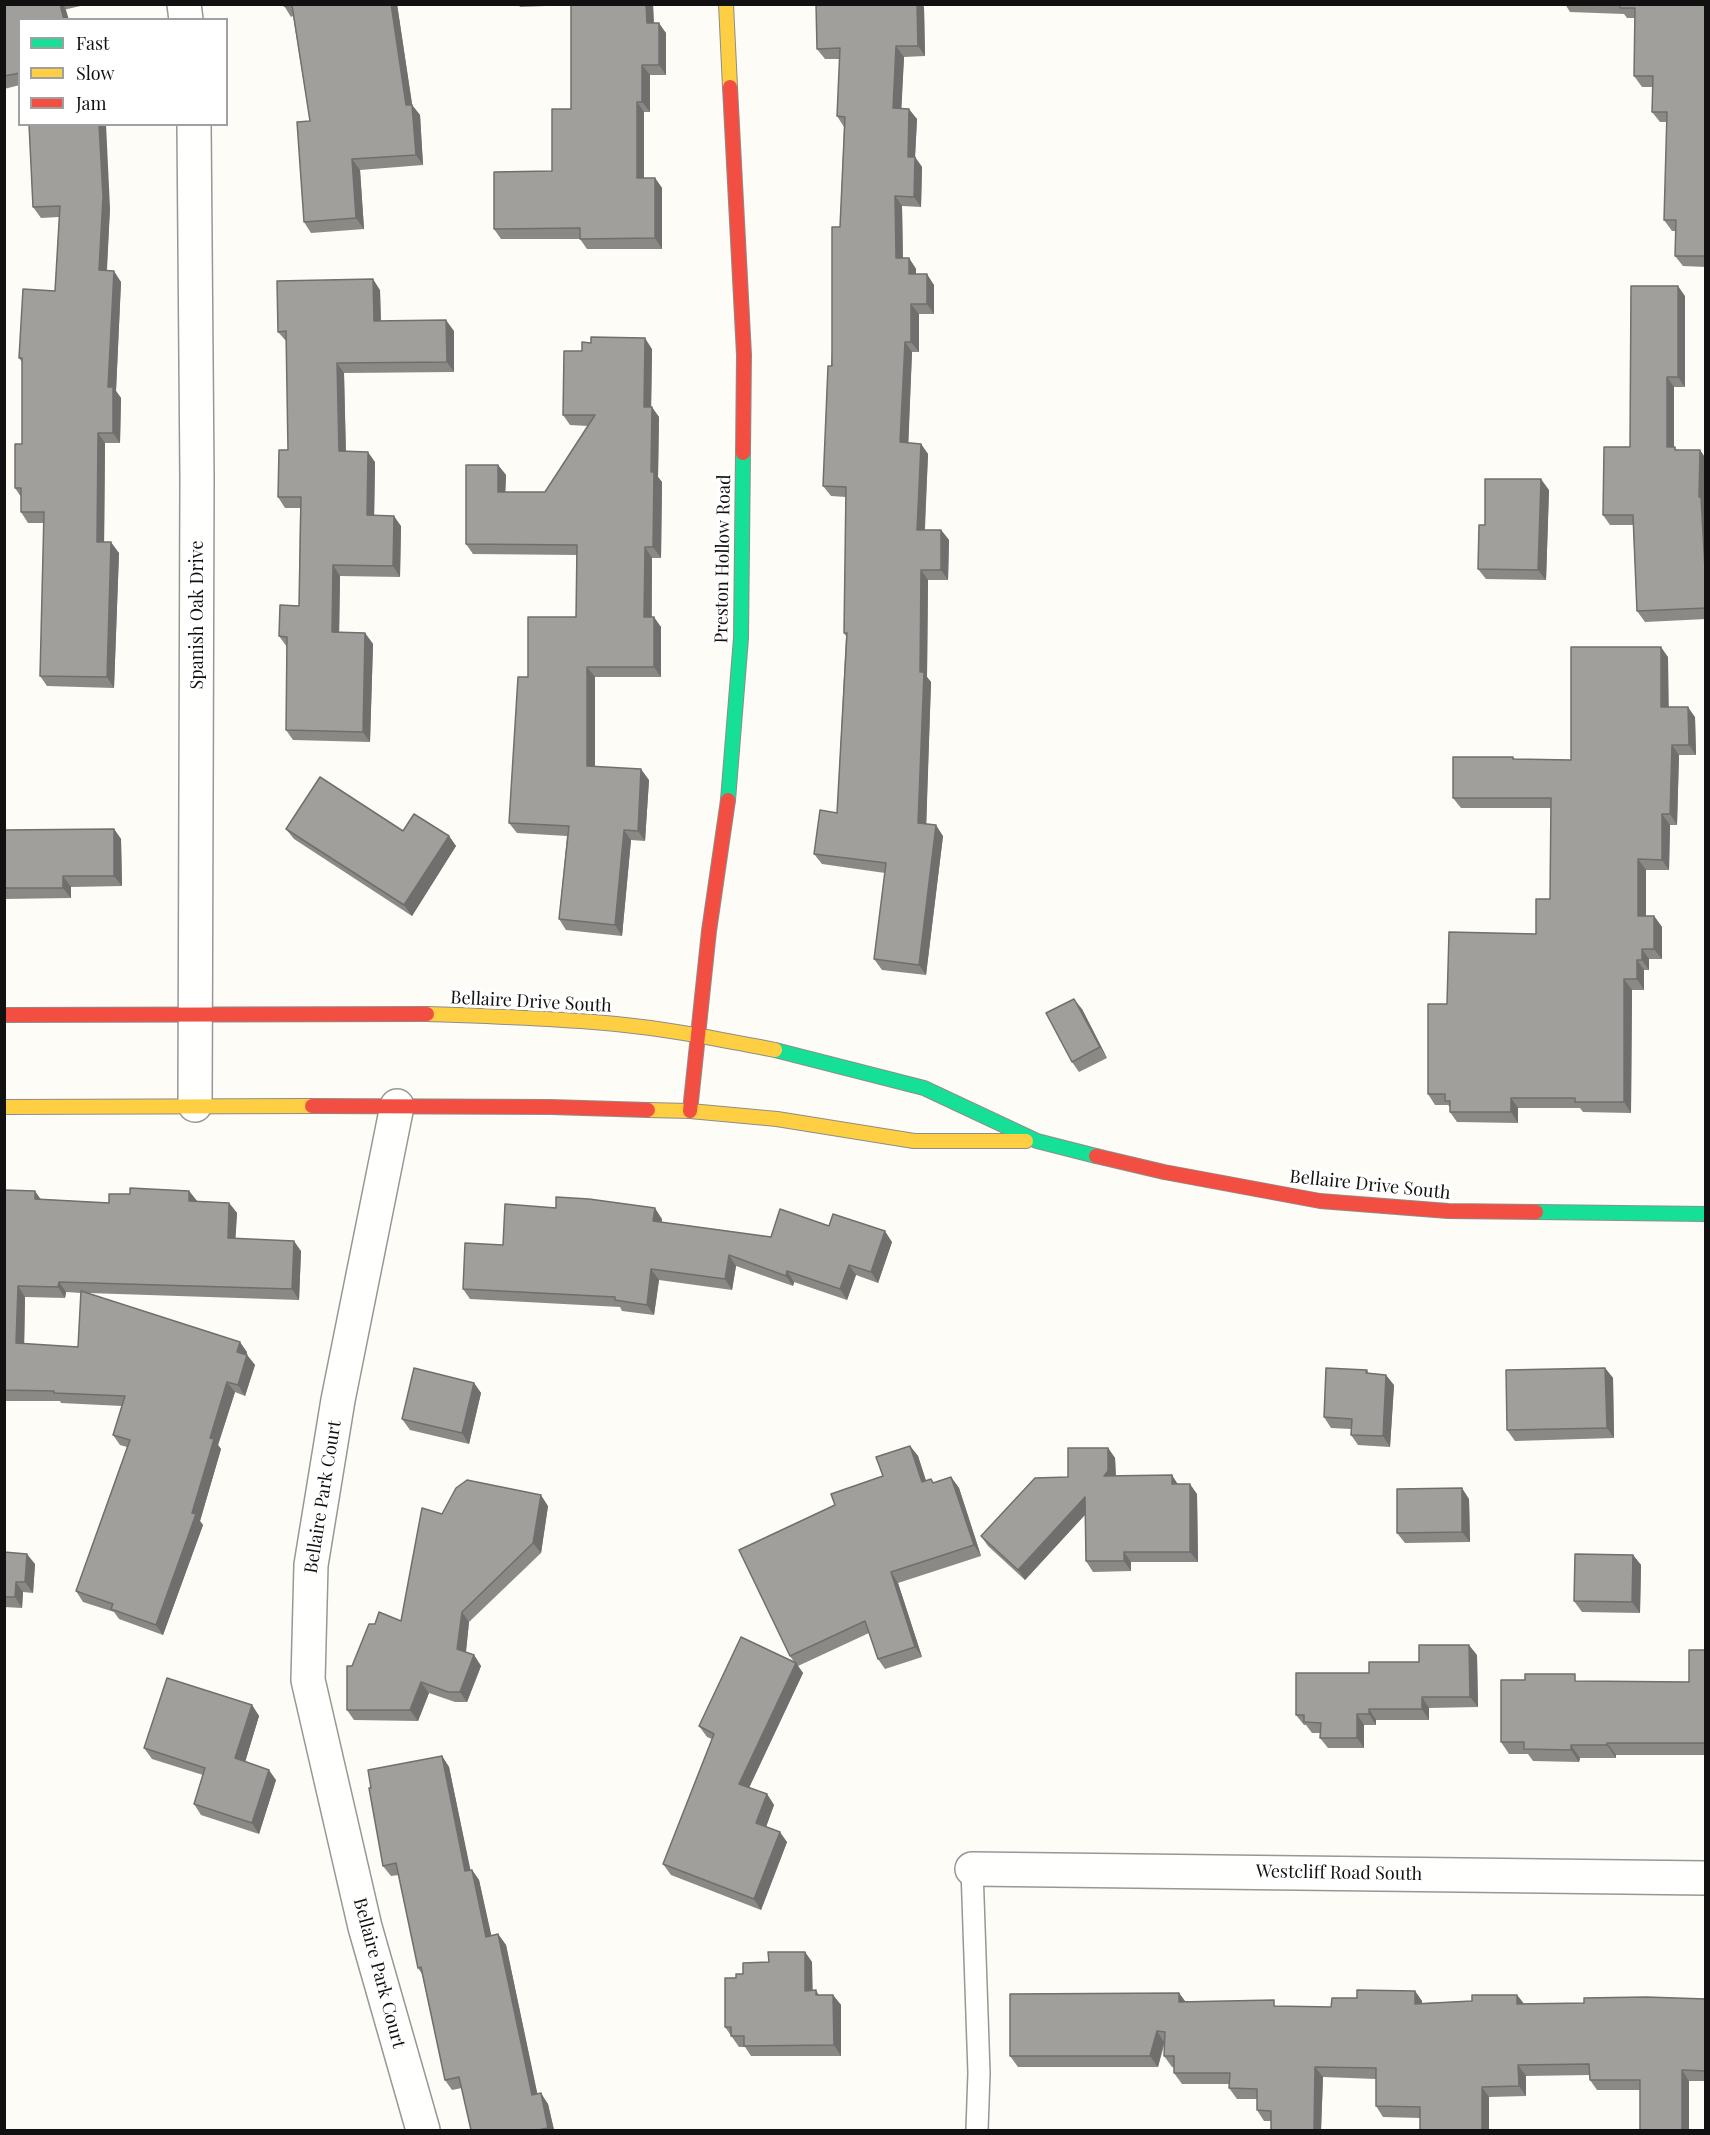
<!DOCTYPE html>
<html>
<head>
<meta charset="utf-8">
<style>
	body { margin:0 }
	#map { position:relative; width:1710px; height:2135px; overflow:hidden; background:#fdfcf7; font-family:"Playfair Display",serif }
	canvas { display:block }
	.frame { position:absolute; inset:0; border:6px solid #111; pointer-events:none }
	.legend { position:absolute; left:18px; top:18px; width:210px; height:108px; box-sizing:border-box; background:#fff; border:2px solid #a0a0a0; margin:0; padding:8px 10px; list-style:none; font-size:18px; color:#111 }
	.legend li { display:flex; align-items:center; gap:12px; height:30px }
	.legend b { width:30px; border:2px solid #a0a0a0 }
</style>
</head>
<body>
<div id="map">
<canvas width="1710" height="2135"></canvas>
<div class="frame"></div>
<ul class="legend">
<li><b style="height:8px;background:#16e098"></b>Fast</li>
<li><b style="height:8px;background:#ffcf43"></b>Slow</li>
<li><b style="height:8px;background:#f24e42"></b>Jam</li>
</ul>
</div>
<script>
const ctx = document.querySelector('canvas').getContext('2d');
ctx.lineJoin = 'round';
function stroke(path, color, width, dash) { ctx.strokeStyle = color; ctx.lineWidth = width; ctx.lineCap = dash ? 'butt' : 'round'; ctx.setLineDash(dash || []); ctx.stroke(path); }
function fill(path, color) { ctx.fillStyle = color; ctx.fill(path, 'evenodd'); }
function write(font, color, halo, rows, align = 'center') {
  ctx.font = font + ' "Playfair Display",serif'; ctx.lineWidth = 6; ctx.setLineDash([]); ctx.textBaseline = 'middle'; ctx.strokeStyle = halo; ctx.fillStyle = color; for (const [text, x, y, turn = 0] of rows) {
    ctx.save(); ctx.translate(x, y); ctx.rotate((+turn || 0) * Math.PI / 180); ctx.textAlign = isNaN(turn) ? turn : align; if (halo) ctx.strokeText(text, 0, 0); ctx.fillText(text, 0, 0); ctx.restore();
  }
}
const lane = new Path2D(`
	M972,1869L979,2073L977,2130`);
const street = new Path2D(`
	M184,4L186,20
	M194,124L197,478L195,1105
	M397,1106L338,1400L311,1565L308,1680L365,1927L423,2130
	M972,1869L1706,1878`);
const fast = new Path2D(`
	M728,800L741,638L743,453
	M775,1050L924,1088L1037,1141L1096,1156
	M1536,1212L1706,1214`);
const slow = new Path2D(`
	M726,4L730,87
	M427,1014C490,1016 553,1018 616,1024C669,1029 722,1040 775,1050
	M4,1107L312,1106
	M648,1110L690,1111L777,1119L914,1141H1026`);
const jam = new Path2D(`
	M730,87L744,355L743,453
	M4,1015L427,1014
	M312,1106L551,1107L648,1110
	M690,1111L709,931L728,800
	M1096,1156L1164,1172L1320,1201L1448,1211L1536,1212`);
const wall = new Path2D(`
	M4,4H89L20,20V85L4,89Z
	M283,4H397L412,105L420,115L423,165L360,170L364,229L311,233L304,222L310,121L293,16L291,17Z
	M518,4H653L654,23L666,33V75H650V112H644V178H655L662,188V249H587L580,239H501L494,229L552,171L571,109V5L520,7Z
	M1565,4H1706V267L1683,266L1675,256L1676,231H1672L1664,220L1667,122H1660L1652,112L1653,87H1642L1634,76L1635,18H1627L1624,14L1570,12Z
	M924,7L925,56L904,57L901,108L917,119L915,157L922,167L921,207L902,206L903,258H909L916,269V274L934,285V314H919V352H912L908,443L921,444L928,454L925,530H941L949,540L948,580H928L927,677L931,682L926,824L943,836L926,975L882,970L874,959L885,873L822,864L814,854L837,813L846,636L844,633L846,497L831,496L823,486L840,227L844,127L837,116L840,59H825L817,49Z
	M29,124L110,208L107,271L121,282L116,391L121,398L120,443H105L104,542L119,553L114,688L47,686L40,676L44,523H28L21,512V497L15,488L22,444V362L19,358L55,291L59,217L41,218L33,207Z
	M380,290L381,321L454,331V372L344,373L346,451L375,462L374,515L401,526L400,577L340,576L339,632L365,633L373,644L370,742L293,740L286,730L287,647L279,636L299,606L300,508H285L278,497L288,450L287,342L278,332Z
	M1685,296V387H1674V447L1677,450H1700L1706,459V619L1645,622L1637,611L1633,525H1610L1603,515L1630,447Z
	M652,349L651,407L659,417L658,477L662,482L661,558H652V617L661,627V677H595V766L649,780L645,841L631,840L622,936L566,930L559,919L567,836L517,833L509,823L528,677L576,617L577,555L473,554L466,544L498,465L506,475L505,492H545L588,426L570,425L563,415L582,351Z
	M1549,490L1546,580L1486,579L1478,569Z
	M1668,657V707L1695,717L1696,755H1679L1677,825H1670L1669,870H1646V916H1654L1662,927V959H1649V970H1644V990H1632L1631,1113L1583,1112L1580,1108H1518V1123L1457,1122L1450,1112V1107L1448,1105H1435L1428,1094L1447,1004L1536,934L1550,899L1551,808H1461L1453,798L1513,757L1515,759L1571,760Z
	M114,829L121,839L122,886L71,887V898L4,899V830Z
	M286,829L403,831L449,836L456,846L412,916L294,839Z
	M1082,1009L1107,1058L1079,1072L1072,1062Z
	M4,1190L41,1199L109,1203L130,1194L189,1191L197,1201L229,1203L237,1213L235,1238L301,1251L299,1300L88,1293L247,1352V1355L255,1365L245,1396L235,1392L218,1445L221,1449L200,1521L203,1525L163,1635L119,1619L114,1612L83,1602L76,1591L127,1447L120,1445L113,1435L122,1406L61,1403L60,1401H4ZM66,1292L81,1293L78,1347L24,1344L25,1297L65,1298Z
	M662,1219V1222L771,1237L829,1226L892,1242L878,1283L856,1275L847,1300L794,1282L793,1286L736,1266L732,1290L659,1280L654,1315L622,1311L620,1307L470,1299L463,1289L503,1245Z
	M1605,1368L1613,1378L1614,1438L1515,1441L1507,1430Z
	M1367,1370L1369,1374L1394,1385L1390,1447L1358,1445L1351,1435V1429L1331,1428L1324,1417Z
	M474,1383L481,1393L469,1444L410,1430L402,1419Z
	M910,1446L918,1456L926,1481L931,1479L934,1483L951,1477L959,1488L981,1556L898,1583L922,1657L885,1669L878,1659L869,1633L798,1666L803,1673L749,1788L767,1794L774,1805L766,1826L787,1842L761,1910L671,1875L663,1864L712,1739L707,1737L699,1726L794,1662L790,1656L883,1476Z
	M1108,1448L1115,1458L1116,1476L1178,1484L1197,1494L1198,1562H1131V1571L1093,1572L1086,1561L1085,1515L1025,1580L988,1546L981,1536L1068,1477Z
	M1469,1499L1470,1542L1405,1543L1397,1533Z
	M548,1506L541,1553L469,1622L466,1652L474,1655L481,1666L467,1702H455L429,1693L418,1721L354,1720L347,1710L352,1666L375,1624L401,1621L442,1514Z
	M4,1552L35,1564L33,1593L23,1592L22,1608L4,1607Z
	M1633,1555L1641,1565L1640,1613L1582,1612L1574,1601Z
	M1706,1650V1755H1616V1758H1580L1579,1762L1533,1761L1528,1754H1509L1501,1742L1580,1681L1689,1682Z
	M1477,1655L1478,1707L1429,1708V1720H1376V1725H1364V1748H1328L1320,1738L1321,1733H1312L1306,1725H1304L1296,1715L1369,1673L1419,1662Z
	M252,1705L259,1716L245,1762L276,1780L259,1834L201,1815L194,1804L203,1775L152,1759L144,1748Z
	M442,1756L449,1767L470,1870H472L479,1880L491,1936L498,1934L506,1945L537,2094L548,2104L554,2130H471L462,2088L452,2090L445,2080L422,1974L418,1968L399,1875L391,1876L383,1866Z
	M805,1952L812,1962V1991L816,1990L819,1995H833L841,2005V2056H751L745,2047H739L725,2027L743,1974L769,1962Z
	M1415,1991L1422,2001V2003L1472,2001L1517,1995L1524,2004L1584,2003L1706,1999V2081H1689V2130L1640,2090H1597L1590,2080V2075L1526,2076V2096L1489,2097V2130L1420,2118L1383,2117L1376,2106V2079L1323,2077L1321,2130H1271V2121H1264L1257,2110V2099H1237L1229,2088V2084H1182L1174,2073V2067H1172L1164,2056L1165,2042L1158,2067H1018L1010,2056L1179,1993L1185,2001L1278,2006L1331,2007L1357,1998Z`);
const shadedWall = new Path2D(`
	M60,4H63L66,10L69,20H64Z
	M391,4H397L413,110L412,105L420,115L423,165L416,155L406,105Z
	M646,4H653L654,33L647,23Z
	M917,4H922L924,7L925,56L918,46Z
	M659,23L666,33V75L659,65Z
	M896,46L904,57L901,118L893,108Z
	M642,65L650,75V112L642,102Z
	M637,102L644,112V188L637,178Z
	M909,109L917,119L915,157L922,167L921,207L914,197L908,157Z
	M99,124H106L110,208L106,281L99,270Z
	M352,159L360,170L364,229L356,218Z
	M655,178L662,188V249L655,238Z
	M895,196L902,206L903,269L896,258Z
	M909,258L916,269V285L909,274Z
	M114,271L121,282L116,391L121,398L120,443L113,433L108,387Z
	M927,274L934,285V314L927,304Z
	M373,279L380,290L381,331L374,321Z
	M1678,286L1685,296V387L1678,377Z
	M911,304L919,314V352L911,342Z
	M446,320L454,331V372L447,362Z
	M645,338L652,349L651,417L644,407Z
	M905,342L912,352L908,453L900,442Z
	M337,363L344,373L346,462L339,451Z
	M1667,377L1674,387V458L1667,447Z
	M652,407L659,417L658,477L662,482L661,558L653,547L651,472Z
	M98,433L105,443L104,552L97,542Z
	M921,444L928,454L924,540L917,530Z
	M1700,450L1706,459V587L1699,497Z
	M368,452L375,462L374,526L367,515Z
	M498,465L506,475L505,503L498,492Z
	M1541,479L1549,490L1546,580L1538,570Z
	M394,516L401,526L400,577L393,566Z
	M941,530L949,540L948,580L941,570Z
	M111,542L119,553L114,688L107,677Z
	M645,547L652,558L651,627L644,617Z
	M333,565L340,576L339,642L332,632Z
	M921,570L928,580L927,677L931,682L926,833L918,823Z
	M654,617L661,627V677L654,667Z
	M365,633L373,644L370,742L363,732Z
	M1661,647L1668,657L1669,717L1661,707Z
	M587,667L595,677V776L587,766Z
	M1688,707L1695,717L1696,755L1689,745Z
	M1672,745L1679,755L1677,825L1670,814Z
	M641,769L649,780L645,841L638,831Z
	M1662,814L1670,825L1669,870L1662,860Z
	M936,825L943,836L926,975L919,965Z
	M114,829L121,839L122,886L114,876Z
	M624,830L631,840L622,936L615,925Z
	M449,836L456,846L412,916L404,905Z
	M1638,859L1646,870V927L1638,916Z
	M63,876L71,887V898L63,888Z
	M1654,916L1662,927V959L1654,949Z
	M1642,949L1649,959V970L1642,960Z
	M1637,960L1644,970V990L1637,979Z
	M1624,979L1632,990L1631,1113L1624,1102Z
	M1074,999L1082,1009L1107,1058L1100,1047Z
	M1511,1098L1518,1108V1123L1511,1112Z
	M35,1191L42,1201L35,1199Z
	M189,1191L197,1201H189Z
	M229,1203L237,1213L235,1248L228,1238Z
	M655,1208L662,1219L660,1231L653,1221Z
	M885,1231L892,1242L878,1283L871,1272Z
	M294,1241L301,1251L299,1300L292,1289Z
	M729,1255L736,1266L732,1290L725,1279Z
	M849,1265L856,1275L847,1300L840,1289Z
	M651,1269L659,1280L654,1315L647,1305Z
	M787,1271L794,1282L793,1286L786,1276Z
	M59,1282L66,1292L65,1298L58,1287Z
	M18,1286L25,1297L24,1354L16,1343Z
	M240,1342L247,1352L244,1362L237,1352Z
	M247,1355L255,1365L245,1396L238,1385Z
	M1605,1368L1613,1378L1614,1438L1607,1428Z
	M1386,1375L1394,1385L1390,1447L1383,1436Z
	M227,1382L235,1392L218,1445L221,1449L200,1521L203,1525L163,1635L156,1625L192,1513L210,1438Z
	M474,1383L481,1393L469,1444L462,1433Z
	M910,1446L918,1456L930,1493L922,1482Z
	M1108,1448L1115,1458L1116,1482L1104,1476Z
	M1172,1475L1179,1486L1172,1484Z
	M951,1477L959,1488L981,1556L974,1545Z
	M1190,1484L1197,1494L1198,1562L1190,1552Z
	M1462,1488L1469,1499L1470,1542L1462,1532Z
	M541,1495L548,1506L541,1553L533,1543Z
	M1085,1497L1092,1507L1025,1580L1018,1570Z
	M1124,1552L1131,1562V1571L1124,1561Z
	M27,1554L35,1564L33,1593L25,1582Z
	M1633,1555L1641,1565L1640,1613L1632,1602Z
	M891,1572L898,1583L922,1657L915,1647Z
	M16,1582L23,1592L22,1608L15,1597Z
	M462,1612L469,1622L465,1660L457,1649Z
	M1469,1645L1477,1655L1478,1707L1470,1697Z
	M474,1655L481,1666L467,1702L460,1692Z
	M796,1663L803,1673L746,1794L739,1784Z
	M421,1682L429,1693L418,1721L410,1710Z
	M1422,1697L1429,1708V1720L1422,1709Z
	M252,1705L259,1716L243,1769L235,1758Z
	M1369,1709L1376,1720V1725L1369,1714Z
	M1357,1714L1364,1725V1748L1357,1738Z
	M1607,1743L1616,1755V1758L1607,1745Z
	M1571,1745L1580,1758L1579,1762L1571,1750Z
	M442,1756L449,1767L473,1882L465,1871Z
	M269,1770L276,1780L259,1834L252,1823Z
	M767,1794L774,1805L764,1833L756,1823Z
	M780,1832L787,1842L761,1910L754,1899Z
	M472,1870L479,1880L494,1947L486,1937Z
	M498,1934L506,1945L540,2106L532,2095Z
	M805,1952L812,1962L813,2001L805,1991Z
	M1415,1991L1422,2001V2014L1415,2004Z
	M1179,1993L1187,2004L1179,2002Z
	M833,1995L841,2005V2056L834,2045Z
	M1517,1995L1525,2005L1517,2004Z
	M1157,2031L1164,2042L1158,2067L1150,2056Z
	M1518,2065L1526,2076V2096L1519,2086Z
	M1315,2067L1323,2077L1321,2130H1314Z
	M1682,2070L1689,2081V2130H1682Z
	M1482,2087L1489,2097V2130H1482Z
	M541,2093L548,2104L554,2130H550L548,2128Z`);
const building = new Path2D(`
	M4,4H60L64,20H20V73L4,76Z
	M283,4H391L406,105H412L416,155L352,159L356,218L304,222L297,122L310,121L292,5L284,6Z
	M571,4H646L647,23H659V65H642V102H637V178H655V238L580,239V228L494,229V172L552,171V109H571Z
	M816,4H917L918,46H896L893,108L909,109L908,157H915L914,197L895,196L896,258H909V274H927V304H911V342H905L900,442L921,444L917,530H941V570H921L920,672H924L918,823L936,825L919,965L874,959L886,863L814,854L820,810L837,813L847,633H844L846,487L823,486L828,366H832V227H840L845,117L837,116L840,48L817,49Z
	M1620,4H1706V256H1675L1676,220H1664L1667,112H1652L1653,76H1634L1635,8H1620Z
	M29,124H99L103,197L99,270L114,271L108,387H113V433H98L97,542H111L107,677L40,676L44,512H21V488H15V444H22V358H19L23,289L55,291L60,206L33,207Z
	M373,279L374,321L446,320L447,362L337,363L339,451L368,452L367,515L394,516L393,566L333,565L332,632L365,633L363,732L286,730L287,637L279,636L280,605L299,606L301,497H278L279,450H288L286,331L278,332L277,281Z
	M1631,286H1678V377H1667V447H1675V450H1700L1699,497H1701L1706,587V608L1637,611L1633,515H1603L1604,447H1630Z
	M591,337L645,338L644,407H652L651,472H654L653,547H645L644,617H654V667H587V766L641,769L638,831L624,830L615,925L559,919L569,826L509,823L518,677H528V617H576L577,545L466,544V465H498V492H545L595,415H563L564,351H582V342L591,343Z
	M1485,479H1541L1538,570L1478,569L1479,525H1485Z
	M1571,647H1661V707H1688L1689,745H1672L1670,814H1662V860L1638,859V916H1654V949H1642V960H1637V979H1624V1102H1575V1098H1511V1112H1450V1101H1445V1094H1428V1004H1447L1449,932L1536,934V899H1550L1551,798H1453V757H1513V759L1571,760Z
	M320,777L403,831L414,814L449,836L404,905L286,829Z
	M114,829V876H63V888H4V830Z
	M1074,999L1100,1047L1072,1062L1046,1013Z
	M130,1188L189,1191V1201L229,1203L228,1238L294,1241L292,1289L59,1282L58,1287L18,1286L16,1343L78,1347L81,1291L240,1342L237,1352L247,1355L238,1385L227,1382L210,1438L214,1439L192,1513L196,1514L156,1625L111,1609L113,1604L76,1591L130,1440L113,1435L125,1396L54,1393V1391L4,1390V1190L35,1191V1199L109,1203V1194H130Z
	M556,1197L589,1199L655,1208L653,1221L771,1237L780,1209L829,1226L833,1214L885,1231L871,1272L849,1265L840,1289L787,1271L786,1276L729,1255L725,1279L651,1269L647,1305L615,1300V1297L463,1289L465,1243L503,1245L505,1204L556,1208Z
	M414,1368L474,1383L462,1433L402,1419Z
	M1326,1368L1367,1370L1366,1373L1386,1375L1383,1436L1351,1435L1352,1419L1324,1417Z
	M1605,1368L1607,1428L1507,1430L1506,1370Z
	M910,1446L922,1482L931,1479L933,1483L951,1477L974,1545L891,1572L915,1647L878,1659L865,1621L790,1656L739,1550L835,1505L831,1494L883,1476L876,1457Z
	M1068,1448H1108V1471L1104,1476L1172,1475V1484H1190V1552H1124V1561H1086L1085,1497L1018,1570L981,1536L1035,1478L1068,1477Z
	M467,1480L541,1495L533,1543L462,1612L457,1649L474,1655L460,1692H448L421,1682L410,1710H347V1666H352L369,1624H375L379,1612L401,1621L422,1508L442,1514L456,1488Z
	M1462,1488V1532L1397,1533V1489Z
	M4,1552L27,1554L25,1582H16L15,1597H4Z
	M1575,1554L1633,1555L1632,1602L1574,1601Z
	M741,1637L796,1663L739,1784L767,1794L756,1823L780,1832L754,1899L663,1864L714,1734L699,1726Z
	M1419,1645H1469L1470,1697H1422V1709H1369V1714H1357V1738H1320L1321,1723L1304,1722V1715H1296V1673H1369V1662H1419Z
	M1689,1650H1706V1743H1607V1745H1571V1750L1524,1749V1742H1501V1680H1525V1674H1575V1681L1689,1682Z
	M167,1678L252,1705L235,1758L269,1770L252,1823L194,1804L205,1768L144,1748Z
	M442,1756L465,1871L472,1870L486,1937L498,1934L532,2095L541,2093L548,2128L538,2130H471L459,2077L445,2080L421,1967L418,1968L396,1863L383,1866L369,1788H371L368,1770Z
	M768,1952H805V1991L816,1990V1995H833L834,2045L744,2046V2036H731V2027H725V1978H736V1974H743V1963L769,1962Z
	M1357,1990L1415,1991V2004L1472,2001V1995H1517V2004L1584,2003V1998L1646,1997L1706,1999V2071L1682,2070V2130H1640V2080H1590L1589,2064L1518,2065L1519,2086L1482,2087V2130H1420V2107L1376,2106V2068L1315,2067L1314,2130H1271V2111L1257,2110V2089L1229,2088L1230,2073H1174V2056H1164L1165,2032L1157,2031L1150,2056H1010V1994L1179,1993V2002L1274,2000V2006L1331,2007L1332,1998H1357Z`);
const streetNames = [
	["Preston Hollow Road",723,559,-89],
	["Spanish Oak Drive",197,615,-90],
	["Bellaire Drive South",531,1002,3],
	["Bellaire Drive South",1370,1185,6],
	["Bellaire Park Court",323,1497,-81],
	["Westcliff Road South",1339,1873,1],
	["Bellaire Park Court",379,1973,75]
];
stroke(lane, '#979795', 24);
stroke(street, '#979795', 36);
stroke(fast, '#8e8d8b', 16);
stroke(slow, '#8e8d8b', 16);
stroke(jam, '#8e8d8b', 16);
stroke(lane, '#fffffe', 21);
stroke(street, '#fffffe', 33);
stroke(fast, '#16e098', 14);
stroke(slow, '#ffcf43', 14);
stroke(jam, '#f24e42', 14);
fill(wall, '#8a8986');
fill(shadedWall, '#716f6d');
fill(building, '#a19f9c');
stroke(building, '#716f6d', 1.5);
write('18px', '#111', '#fff', streetNames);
</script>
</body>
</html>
